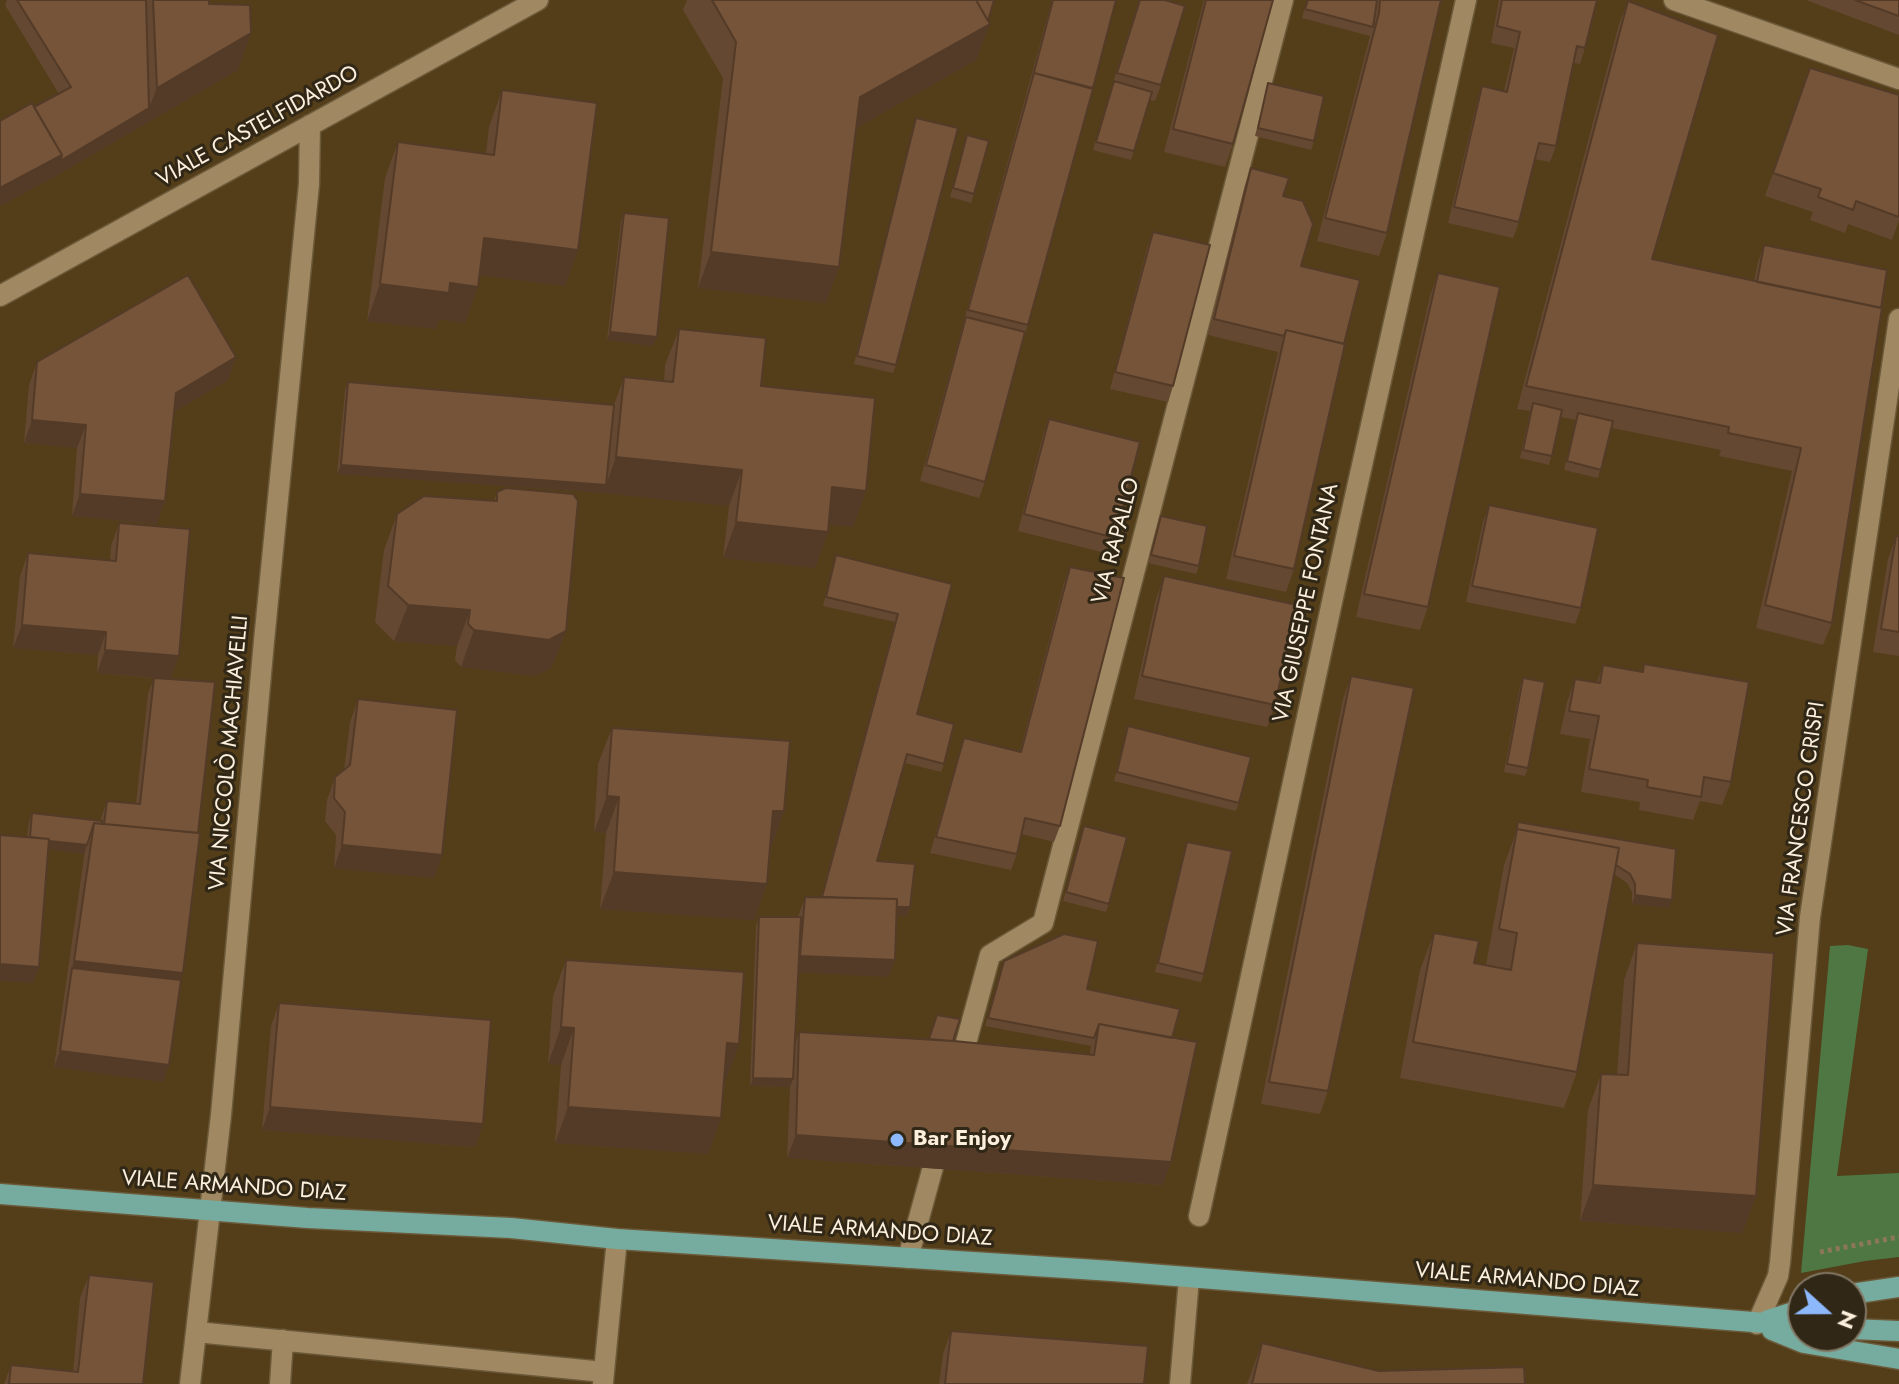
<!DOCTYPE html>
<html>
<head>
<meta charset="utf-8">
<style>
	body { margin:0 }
	#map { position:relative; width:1899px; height:1384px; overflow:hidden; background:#533e19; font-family:Jost,sans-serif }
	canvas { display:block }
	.north { position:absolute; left:1787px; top:1272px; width:80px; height:80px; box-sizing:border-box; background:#302717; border:2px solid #827765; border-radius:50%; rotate:111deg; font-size:22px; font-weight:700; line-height:32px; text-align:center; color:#fcefdb }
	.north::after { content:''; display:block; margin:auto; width:28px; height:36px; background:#8db9fc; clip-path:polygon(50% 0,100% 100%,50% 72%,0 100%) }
</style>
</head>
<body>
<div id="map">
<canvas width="1899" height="1384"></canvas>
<div class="north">N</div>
</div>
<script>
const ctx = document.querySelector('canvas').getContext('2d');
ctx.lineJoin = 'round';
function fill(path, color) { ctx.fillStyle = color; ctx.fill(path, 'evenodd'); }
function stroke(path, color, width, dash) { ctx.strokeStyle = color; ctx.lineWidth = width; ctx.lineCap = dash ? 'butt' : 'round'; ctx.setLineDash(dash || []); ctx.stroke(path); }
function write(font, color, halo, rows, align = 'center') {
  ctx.font = font + ' Jost,sans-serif'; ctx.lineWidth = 6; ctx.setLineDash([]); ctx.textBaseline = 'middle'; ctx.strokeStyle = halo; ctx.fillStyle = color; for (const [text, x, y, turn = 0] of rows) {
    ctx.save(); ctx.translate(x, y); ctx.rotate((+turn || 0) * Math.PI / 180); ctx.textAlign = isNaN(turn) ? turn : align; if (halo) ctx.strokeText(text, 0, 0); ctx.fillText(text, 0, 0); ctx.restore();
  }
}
const green = new Path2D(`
	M1848,945L1868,949L1837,1176L1899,1173V1257L1865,1261L1801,1273L1830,946Z`);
const path = new Path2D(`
	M1820,1252L1899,1237`);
const minor = new Path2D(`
	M1674,0L1899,79
	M0,296L538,0
	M960,1065L990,955L1043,923L1283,0
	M1199,1216L1350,519L1466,0
	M908,1258L933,1167
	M1757,1324L1778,1276L1780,1263L1810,917L1899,319
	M196,1332L604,1372
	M603,1382L617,1239
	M190,1384L221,1115L264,641L309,184L310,125
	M280,1384L283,1340
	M1180,1384L1189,1278`);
const major = new Path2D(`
	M0,1194L308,1218L511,1228L617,1239L1112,1271L1803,1326
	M1851,1294L1899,1287
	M1768,1320L1803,1309
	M1851,1329L1899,1331
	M1772,1330L1804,1343L1899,1359`);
const wall = new Path2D(`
	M7,0H209V4L238,70L54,177L0,206V121L34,107L59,94L5,5Z
	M687,0H994L976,60L856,128L826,303L698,288L723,78L683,10Z
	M1052,0H1116L985,482L979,498L920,481Z
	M1139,0L1161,85L1155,101L1150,100L1131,160L1093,150L1111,89Z
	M1204,0H1273L1233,144L1225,167L1164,152Z
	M1307,0H1441L1387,233L1379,256L1317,241L1370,36L1302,18Z
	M1499,0H1597L1585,48L1580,64L1574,63L1556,146L1550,162L1534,159L1519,222L1513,238L1448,223L1477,102L1482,86L1504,91L1514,48L1491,43Z
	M1806,0H1899V35Z
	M1628,1L1652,259L1754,281L1758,262L1764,245L1832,623L1823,645L1756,628L1792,471L1719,456L1721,450L1612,428L1598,478L1564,470L1576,420L1561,417L1549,465L1520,458L1530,411L1517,409L1619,24Z
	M1810,68L1899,95V220L1892,240L1848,224L1845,233L1810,220L1813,212L1765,196Z
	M1268,83L1314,141L1311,150L1255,136Z
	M502,90L565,286L480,275L465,323L439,319L436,329L367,321L385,178L398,142L486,153L489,127Z
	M916,118L896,365L893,373L854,364Z
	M967,135L974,194L971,203L950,197Z
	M1251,168L1301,266L1344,344L1294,569L1286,592L1226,579L1278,352L1208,335L1245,185Z
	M624,213L653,346L607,340L621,221Z
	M1153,232L1173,386L1168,402L1110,389L1147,248Z
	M1438,273L1428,607L1420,630L1356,617L1430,296Z
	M679,329L761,386L866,491L853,527L828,524V532L815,568L723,558L729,506L603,493L337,474L345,390L348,382L614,405L624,377L664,381L665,365Z
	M236,357L228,380L174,412L157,524L72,516L77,448L24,443L29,385L37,362Z
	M1049,419L1115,538L1109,554L1018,531L1043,435Z
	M497,492L566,631L552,667L536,676L461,667L455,660L457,646L394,641L375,622L384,550L397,514L494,501Z
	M1489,505L1581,608L1575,624L1466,602L1483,522Z
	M1161,516L1199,566L1196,574L1148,563Z
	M119,523L170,679L181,980L163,1082L54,1067L85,850L84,854L49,849L33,983L27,837L29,822L32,813L100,821L107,801L136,803L148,694L154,678L97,673L98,655L13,648L20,576L28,553L110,560L111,546Z
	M1896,536H1899V656L1873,652L1888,559Z
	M836,555L952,584L917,714L944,764L941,772L905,763L877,861L910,907L907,916L896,915L889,977L798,972L795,1044L799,1032L953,1041L1090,1055L1091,1046L985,1026L1004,961L1087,989L1172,1038L1171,1162L1163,1185L787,1158L790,1087L750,1086L756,926L759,917H798L805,897H821L895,622L823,606Z
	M1070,567L1060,826L1054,842L1021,834L1017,854L1011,870L930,853L959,754L964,738L1020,751L1064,583Z
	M1164,576L1275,705L1267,727L1134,699L1156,599Z
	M1644,664L1731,782L1722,805L1700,801L1693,820L1639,810L1640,802L1581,792L1590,739L1560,734L1567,702L1575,679L1597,682L1603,665L1641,672Z
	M1351,676L1328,1091L1320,1114L1261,1104L1343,699Z
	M1523,678L1528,768L1525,776L1504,772L1520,686Z
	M358,699L434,878L334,868L336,835L325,821L327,800L335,777L344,770L350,722Z
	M1128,726L1239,803L1236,811L1114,781Z
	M612,728L784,811L771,848H770L767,884L754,920L600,909L606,833L594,832L598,764Z
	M1518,822L1676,849L1672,900L1669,908L1632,904V892L1627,883L1614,874L1577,1072L1564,1108L1400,1078L1420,970L1434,933L1474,963L1486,965L1504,865L1513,841Z
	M1084,826L1109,904L1106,912L1063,901Z
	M1187,842L1204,974L1201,982L1155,972Z
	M1637,943L1756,1196L1742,1233L1580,1221L1588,1110L1601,1074L1617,1075L1624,980Z
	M566,960L726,1080H724L721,1118L708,1154L555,1143L561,1065L548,1064L553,996Z
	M279,1003L475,1147L262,1130L271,1026Z
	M89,1275L143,1384H4L11,1365L73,1372L80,1298Z
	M951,1331L1144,1384H939L943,1354Z
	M1262,1343L1379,1371L1525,1384H1247Z`);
const shadedWall = new Path2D(`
	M990,24L976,60L846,134L860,97Z
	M251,33L238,70L54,177L60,161L149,108L157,88Z
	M62,155L54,177L0,206V188Z
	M484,238L578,250L565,286L471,274Z
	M711,252L839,267L826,303L698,288Z
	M450,283L478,287L465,323L439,319L436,329L367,321L380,284Z
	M610,332L657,337L653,346L607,340Z
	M236,357L228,380L167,416L176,393Z
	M32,420L86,425L77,448L24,443Z
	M616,457L742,470L729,506L603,493L337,474L341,465L606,485Z
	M832,487L866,491L853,527L819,524Z
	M80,494L165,501L157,524L72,516Z
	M736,522L828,532L815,568L723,558Z
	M408,605L470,610L457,646L394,641Z
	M22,625L106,632L98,655L13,648Z
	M474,630L566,631L552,667L536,676L461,667Z
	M105,650L179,656L170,679L97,673Z
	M607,796L619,797L606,833L594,832Z
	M773,811H784L771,848L760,847Z
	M29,838L87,845L84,854L26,846Z
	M342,845L442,855L434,878L334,868Z
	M614,872L767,884L754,920L600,909Z
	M1635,895L1672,900L1669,908L1632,904Z
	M820,905L910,907L907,916L817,913Z
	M800,956L895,960L889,977L794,972Z
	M74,961L183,973L175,996L72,968Z
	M0,964L39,967L33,983L0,981Z
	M561,1027L574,1028L561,1065L548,1064Z
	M727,1043L739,1044L726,1080L714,1079Z
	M60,1051L169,1065L163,1082L54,1067Z
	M753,1078L793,1079L790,1087L750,1086Z
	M270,1107L483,1124L475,1147L262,1130Z
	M568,1107L721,1118L708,1154L555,1143Z
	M796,1135L1171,1162L1163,1185L787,1158Z
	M1593,1185L1756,1196L1742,1233L1580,1221Z`);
const building = new Path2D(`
	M17,0H146L149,108L60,161L62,155L34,107L71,87Z
	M153,0H209V4L250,5L251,33L157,88Z
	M712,0H976L990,24L860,97L839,267L711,252L736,42Z
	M976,0H994L988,21Z
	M1053,0H1116L1093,88L1034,73L1032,80Z
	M1140,0H1165L1185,6L1161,85L1117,73Z
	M1206,0H1273L1233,144L1173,129Z
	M1308,0H1377L1373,27L1305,9Z
	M1380,0H1441L1387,233L1325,218L1379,13Z
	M1502,0H1597L1585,48L1577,46L1556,146L1539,143L1519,222L1454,207L1482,86L1507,92L1520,32L1497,26Z
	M1855,0H1899V16Z
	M1628,1L1718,35L1652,259L1882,308L1832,623L1765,605L1801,448L1728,433L1729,427L1526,386Z
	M1810,68L1899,95V217L1856,201L1853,210L1818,197L1821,189L1773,173Z
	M1034,73L1093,89L1028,325L968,310Z
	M1114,81L1152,92L1134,151L1096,142Z
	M1268,83L1324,96L1314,141L1258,128Z
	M502,90L597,103L578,250L484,238L478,287L450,283L449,293L380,284L398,142L494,155Z
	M32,103L62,155L0,188V121Z
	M916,118L958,128L896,365L857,356Z
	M967,135L989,141L974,194L953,188Z
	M1251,168L1289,178L1283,196L1303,201L1313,224L1301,266L1360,280L1344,344L1286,330L1284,336L1214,319Z
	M624,213L669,218L657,337L610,332Z
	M1153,232L1210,245L1173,386L1115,372Z
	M1764,245L1887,270L1881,308L1757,282Z
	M1438,273L1500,287L1428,607L1364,594Z
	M188,275L236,357L176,393L165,501L80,494L86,425L32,420L37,362Z
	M966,317L1025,332L985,482L926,465Z
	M679,329L766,338L761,386L875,398L866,491L832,487L828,532L736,522L742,470L616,457L624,377L673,382Z
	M1286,330L1345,344L1294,569L1234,556Z
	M348,382L614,405L606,485L341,465Z
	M1533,403L1562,410L1552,456L1523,450Z
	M1578,413L1613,421L1601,470L1567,461Z
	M1049,419L1140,442L1115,538L1024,514Z
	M506,488L573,494L578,501L566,631L549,640L474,630L468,624L470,610L408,605L388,586L397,514L424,496L497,501V492Z
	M1489,505L1598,528L1581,608L1472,586Z
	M1161,516L1207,526L1199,566L1151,555Z
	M119,523L190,529L179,656L105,650L106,632L22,625L28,553L116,561Z
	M1896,536H1899V632L1881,629Z
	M836,555L952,584L917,714L954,724L944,764L907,754L877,861L915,864L910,907H897V899L822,897L898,614L826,597Z
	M1070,567L1124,578L1060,826L1025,818L1017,854L936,837L964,738L1021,752Z
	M1164,576L1297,605L1275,705L1142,676Z
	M1644,664L1749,682L1731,782L1704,777L1701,797L1647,787L1648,780L1589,769L1599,716L1569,711L1575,679L1600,683L1603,665L1643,672Z
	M1351,676L1414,688L1328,1091L1269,1082Z
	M154,678L215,682L198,833L104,824L107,801L140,804Z
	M1523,678L1545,682L1528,768L1507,764Z
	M358,699L457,710L442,855L342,845L345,812L334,798L335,777L350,765Z
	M1128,726L1251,757L1239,803L1117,772Z
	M612,728L790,741L784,811H773L767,884L614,872L619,797L607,796Z
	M32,813L102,821V824L94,823L87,845L49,841V839L30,837Z
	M1518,822L1676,849L1672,900L1635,895V884L1630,874L1616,865L1619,848L1517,829L1516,833Z
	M94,823L200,833L183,973L74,961Z
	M1084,826L1127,837L1109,904L1066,892Z
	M1517,829L1619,848L1577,1072L1413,1042L1434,933L1479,941L1474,963L1511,970L1517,933L1499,929Z
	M0,835L49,839L39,967L0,964Z
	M1187,842L1232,851L1204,974L1158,963Z
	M805,897L897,899L895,960L800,956Z
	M759,917H801L793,1079L753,1078Z
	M1064,934L1098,941L1087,989L1180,1009L1172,1038L1099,1024L1094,1038L988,1018L1004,961Z
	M1637,943L1774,953L1756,1196L1593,1185L1601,1074L1628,1075Z
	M566,960L744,972L739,1044L727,1043L721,1118L568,1107L574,1028L561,1027Z
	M72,968L181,980L169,1065L60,1051Z
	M279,1003L491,1020L483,1124L270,1107Z
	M937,1015L960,1019L953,1041L929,1039Z
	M1099,1024L1197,1042L1171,1162L796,1135L799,1032L954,1041L1094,1055Z
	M89,1275L154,1282L143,1384H9L11,1365L78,1372Z
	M951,1331L1148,1346L1144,1384H945Z
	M1262,1343L1379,1371L1524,1367L1525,1384H1252Z`);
const markers = [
	[897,1140,8,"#8db9fc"]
];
const streetNames = [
	["VIALE CASTELFIDARDO",258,127,-29],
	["VIA RAPALLO",1117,541,-75],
	["VIA GIUSEPPE FONTANA",1307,603,-78],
	["VIA NICCOLÒ MACHIAVELLI",230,753,-85],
	["VIA FRANCESCO CRISPI",1802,819,-82],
	["VIALE ARMANDO DIAZ",234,1187,4],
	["VIALE ARMANDO DIAZ",880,1232,4],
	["VIALE ARMANDO DIAZ",1527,1281,5]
];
const poiNames = [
	["Bar Enjoy",913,1140]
];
fill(green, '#4e7743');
stroke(minor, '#6b5939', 23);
stroke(major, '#6b5939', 23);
stroke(path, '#8a7858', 5, [4, 4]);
stroke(minor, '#a08862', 20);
stroke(major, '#75ac9f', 20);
fill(wall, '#654831');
fill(shadedWall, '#533b28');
fill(building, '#765439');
stroke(building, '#533b28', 2);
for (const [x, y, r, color] of markers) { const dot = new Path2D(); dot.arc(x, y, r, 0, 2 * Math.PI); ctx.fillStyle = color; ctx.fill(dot); stroke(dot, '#302717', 3); }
write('22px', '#fcefdb', '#302717', streetNames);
write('bold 22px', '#fcefdb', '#302717', poiNames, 'left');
</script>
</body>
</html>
